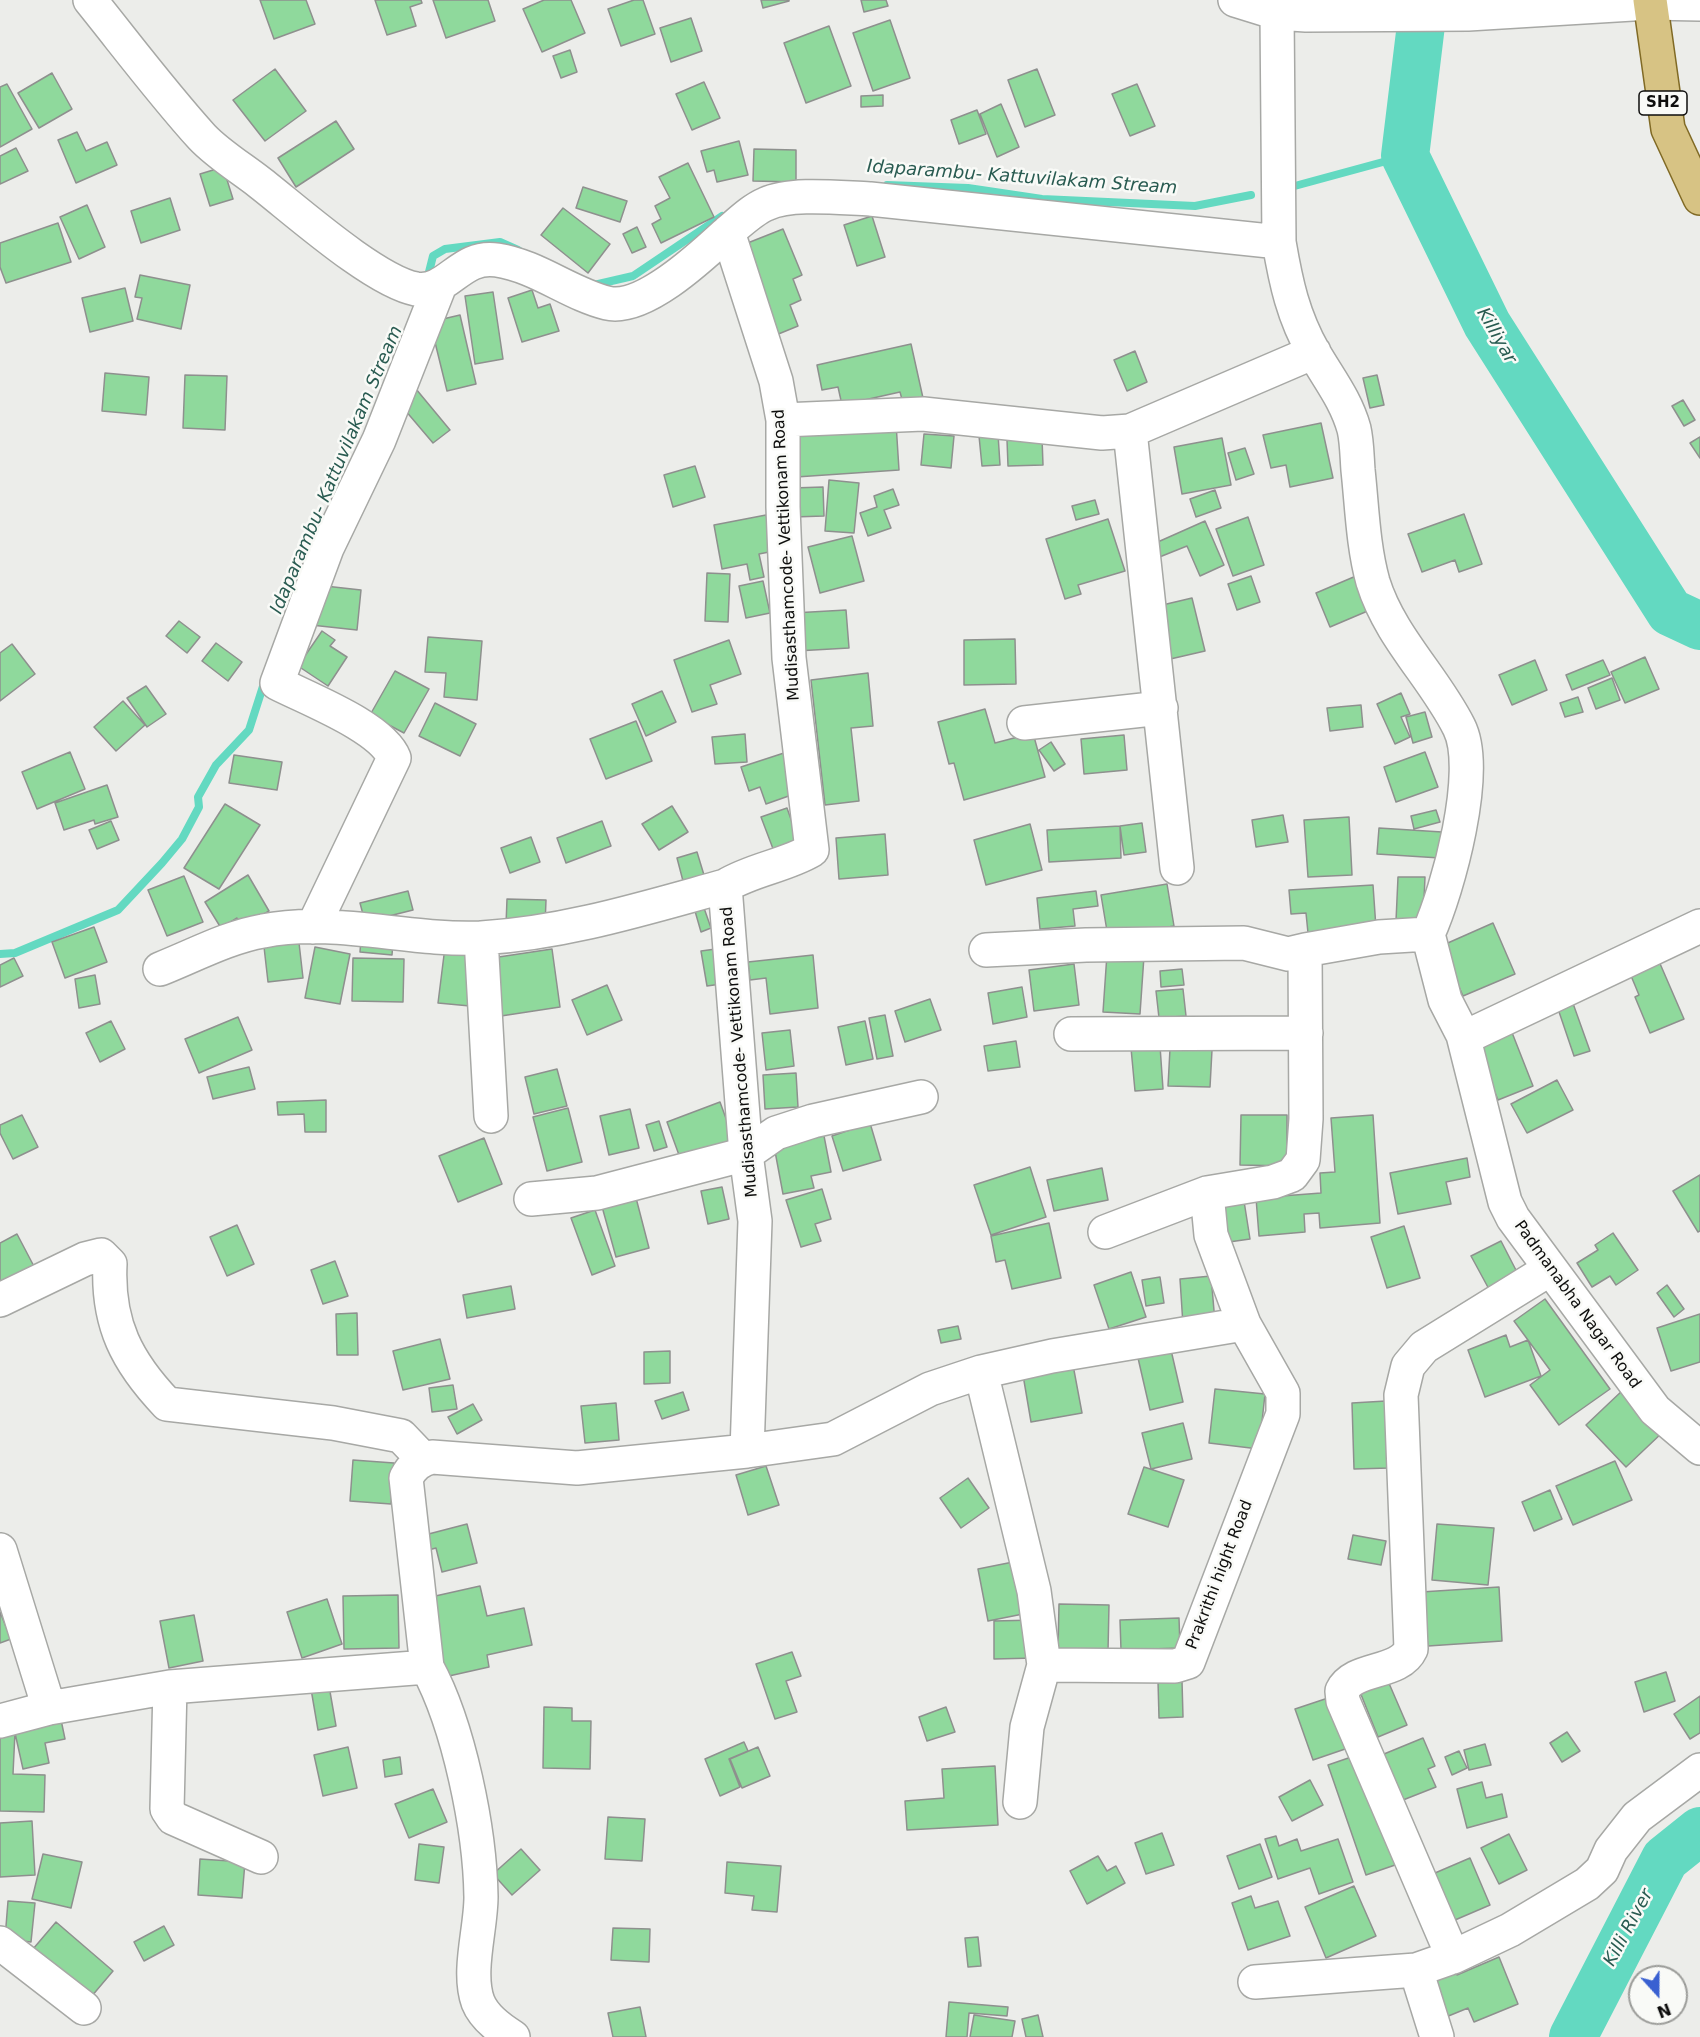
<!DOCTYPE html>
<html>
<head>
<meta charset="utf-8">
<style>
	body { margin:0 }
	#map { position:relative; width:1700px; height:2037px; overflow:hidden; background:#ecedea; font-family:"DejaVu Sans",sans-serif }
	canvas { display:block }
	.north { position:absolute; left:1628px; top:1965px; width:60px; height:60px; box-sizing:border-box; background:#f9faf7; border:2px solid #9b9c99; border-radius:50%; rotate:159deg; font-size:16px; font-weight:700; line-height:24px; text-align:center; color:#0e0e0d }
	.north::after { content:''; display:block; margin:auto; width:21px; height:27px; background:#3960d1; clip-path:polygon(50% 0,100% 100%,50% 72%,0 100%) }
</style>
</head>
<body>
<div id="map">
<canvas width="1700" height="2037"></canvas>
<div class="north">N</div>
</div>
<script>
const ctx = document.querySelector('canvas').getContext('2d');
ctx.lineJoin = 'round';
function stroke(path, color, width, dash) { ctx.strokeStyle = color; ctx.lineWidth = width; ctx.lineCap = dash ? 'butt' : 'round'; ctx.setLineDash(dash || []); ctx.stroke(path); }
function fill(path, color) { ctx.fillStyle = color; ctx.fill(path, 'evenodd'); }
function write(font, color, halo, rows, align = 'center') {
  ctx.font = font + ' "DejaVu Sans",sans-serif'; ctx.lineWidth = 5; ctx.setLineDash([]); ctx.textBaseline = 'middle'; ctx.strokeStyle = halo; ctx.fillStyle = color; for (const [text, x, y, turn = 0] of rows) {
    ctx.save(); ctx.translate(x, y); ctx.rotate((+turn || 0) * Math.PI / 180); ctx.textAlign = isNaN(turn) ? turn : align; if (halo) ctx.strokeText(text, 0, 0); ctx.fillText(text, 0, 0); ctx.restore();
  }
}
const stream = new Path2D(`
	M887,185L968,188L1042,199L1195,206L1251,195
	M1291,187L1405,156
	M427,280L433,256L445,249L500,242L518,250
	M590,283L594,285L633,276L722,216
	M0,954L15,953L118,910L162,863L182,839L199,807L198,797L216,765L249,730L266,677`);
const river = new Path2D(`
	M1424,0L1405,156L1487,324L1670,612L1700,626
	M1573,2037L1665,1859L1700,1831`);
const building = new Path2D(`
	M260,0H306L315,24L274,39Z
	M375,0H421L422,3L410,7L416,26L387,35Z
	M433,0H488L495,21L446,38Z
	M544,0H571L585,33L542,52L523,9Z
	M634,0H643L655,34L621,46L608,9Z
	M761,0H789V1L763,8Z
	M861,0H886L888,6L864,12Z
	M691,18L702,51L671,62L660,28Z
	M890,20L910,78L873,91L853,33Z
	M829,26L851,86L806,103L784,43Z
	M570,50L577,72L561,78L553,56Z
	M275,69L306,111L265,141L233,100Z
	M1037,69L1055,115L1025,127L1008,80Z
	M52,73L72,109L39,128L18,93Z
	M704,82L720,118L692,130L676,94Z
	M7,84L32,129L0,147V87Z
	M1137,84L1155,126L1130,136L1112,94Z
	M883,95V106L861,107V96Z
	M1001,104L1019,147L997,157L980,114Z
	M977,110L986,134L959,144L951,120Z
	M336,121L354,149L296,187L278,158Z
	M77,132L86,151L107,142L117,165L76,183L58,140Z
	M739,141L748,175L717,182L714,170L707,172L701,151Z
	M16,148L28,171L0,184V156Z
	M754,149L796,150V182L753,181Z
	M688,163L714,217L661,243L652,224L661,219L655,206L670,198L659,177Z
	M223,167L233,199L210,206L200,174Z
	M583,187L627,201L620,222L576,208Z
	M170,198L180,230L141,243L131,211Z
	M87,205L105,247L79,259L60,217Z
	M563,208L610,244L588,273L541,235Z
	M872,216L885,257L857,266L844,225Z
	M58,223L71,262L6,283L0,267V243Z
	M637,227L646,247L632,253L623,234Z
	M783,229L802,275L793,279L801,300L790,305L798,326L776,335L740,246Z
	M140,275L190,285L181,329L137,319L142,298L135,297Z
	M125,288L133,321L90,332L82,298Z
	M532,290L538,308L550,304L559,331L522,342L508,298Z
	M493,292L503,359L475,364L465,296Z
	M460,315L476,384L447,391L430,322Z
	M911,344L923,398L903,403L900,392L842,405L838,387L822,390L817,365Z
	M1135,351L1147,382L1127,391L1114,360Z
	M105,373L149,377L146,415L102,411Z
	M185,375L227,376L225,430L183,428Z
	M1377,375L1384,405L1370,408L1363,378Z
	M416,389L450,430L433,443L399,403Z
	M1683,400L1695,420L1684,426L1672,406Z
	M896,423L899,470L796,477L794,430Z
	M1321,423L1333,478L1290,487L1286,465L1271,468L1263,435Z
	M924,434L954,436L951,468L921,465Z
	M998,434L1000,465L982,466L979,436Z
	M1700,437V458L1690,443Z
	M1042,438L1043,465L1008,466L1007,440Z
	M1222,438L1231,485L1182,494L1174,447Z
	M1245,448L1254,474L1236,480L1228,453Z
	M695,466L705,497L673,507L664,475Z
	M829,480L859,483L854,533L825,531Z
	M823,487L824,516L793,517L792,488Z
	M893,489L899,505L884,510L891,528L868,536L860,513L877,507L874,496Z
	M1215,490L1221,508L1196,517L1190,499Z
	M1095,500L1099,514L1076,520L1072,506Z
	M1464,514L1482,564L1459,572L1455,560L1422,572L1408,534Z
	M766,515L774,551L759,554L764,577L750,580L747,564L722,569L714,525Z
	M1248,517L1264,565L1233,576L1216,529Z
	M1108,519L1125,571L1078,585L1081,594L1065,599L1046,539Z
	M1205,521L1224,565L1200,576L1187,546L1157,558L1151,545Z
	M852,536L864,581L820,593L808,547Z
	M707,573L730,574L728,622L705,621Z
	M1251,576L1260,602L1237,610L1228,584Z
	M1356,576L1370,610L1330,627L1316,593Z
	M763,581L770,613L746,618L739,586Z
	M316,585L361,590L357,630L311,625Z
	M1192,598L1205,651L1166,660L1154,607Z
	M846,610L849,648L796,651L793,613Z
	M179,621L200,637L187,653L166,636Z
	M322,631L335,640L330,646L347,657L328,686L298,666Z
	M428,637L482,641L477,700L444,697L446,673L425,672Z
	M1015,639L1016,684L964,685V640Z
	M729,640L741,674L710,685L717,704L692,712L674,660Z
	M216,643L242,662L228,681L202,661Z
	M12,644L35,674L0,701V653Z
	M1645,657L1659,689L1625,703L1611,672Z
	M1535,660L1547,690L1512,705L1499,675Z
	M1603,660L1610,675L1572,690L1566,675Z
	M395,671L429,689L404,733L370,715Z
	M868,673L873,726L851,728L859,801L825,805L811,680Z
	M1612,678L1620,700L1596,709L1588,688Z
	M146,686L166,714L147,727L127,698Z
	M662,691L676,722L646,736L632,704Z
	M1401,693L1410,714L1401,717L1410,737L1395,744L1377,704Z
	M1578,697L1583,712L1565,717L1560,703Z
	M123,701L145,725L116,751L94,727Z
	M435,703L476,724L460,756L419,736Z
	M1361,705L1363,727L1330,731L1327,708Z
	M985,709L995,743L1033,733L1045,777L964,800L954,763L949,764L938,722Z
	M1425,712L1432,737L1413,743L1406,717Z
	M636,721L652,761L606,779L590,739Z
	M745,734L747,762L715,764L712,737Z
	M1124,735L1127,770L1084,774L1081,739Z
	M1051,742L1065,764L1054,771L1039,750Z
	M70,752L85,789L37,809L22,772Z
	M787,752L800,792L766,804L760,787L749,791L741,767Z
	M1425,752L1438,787L1396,802L1384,767Z
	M234,755L282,762L277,790L229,783Z
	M107,785L118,817L95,824L94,820L64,830L55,803Z
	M225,804L260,825L219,889L184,868Z
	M672,806L688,832L659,850L642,824Z
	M787,808L800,845L775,854L761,817Z
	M1436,810L1440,822L1414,829L1411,816Z
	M1283,815L1288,842L1256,847L1252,820Z
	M1349,817L1352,875L1308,877L1304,820Z
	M111,821L119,840L97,849L89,830Z
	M602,821L611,846L566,863L557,838Z
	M1142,823L1146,852L1124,855L1120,826Z
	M1030,824L1042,870L986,885L974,840Z
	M1120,826L1121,858L1049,862L1047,830Z
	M1379,828L1442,832L1440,858L1377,854Z
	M885,834L888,875L839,879L836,838Z
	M531,837L540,862L510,873L501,848Z
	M697,852L704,875L683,881L677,858Z
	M248,875L269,911L242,927L237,918L221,928L205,902Z
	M184,876L203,922L167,936L148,890Z
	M1398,877H1425L1423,922L1396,921Z
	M1167,884L1174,926L1108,937L1101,895Z
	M1373,885L1376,928L1308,933L1306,913L1291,914L1289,890Z
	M408,891L413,910L365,922L360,903Z
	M1096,891L1098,906L1073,909L1075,926L1040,929L1037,898Z
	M507,899L546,900L545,926L506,925Z
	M704,908L711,928L701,932L695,911Z
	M1493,923L1515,974L1463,996L1441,946Z
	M94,927L107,962L65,978L52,942Z
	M298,934L303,978L268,982L263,938Z
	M361,939L393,942L392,955L360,952Z
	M315,947L350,954L340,1004L305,998Z
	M445,947L476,951L470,1006L438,1003Z
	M723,948L728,983L707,986L701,951Z
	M552,949L560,1007L501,1016L492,958Z
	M1107,954L1144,956L1140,1014L1103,1012Z
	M813,955L818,1008L770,1014L766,978L750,980L748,962Z
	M14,958L23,976L0,987V965Z
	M353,958L404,959L403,1002L352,1001Z
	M1658,959L1684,1019L1650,1033L1635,997L1639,995L1629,971Z
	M1074,964L1079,1005L1034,1011L1029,970Z
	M1182,969L1184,985L1161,987L1160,971Z
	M95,975L100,1004L79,1008L75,979Z
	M607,985L622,1020L587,1035L572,1000Z
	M1022,987L1027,1017L993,1024L988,993Z
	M1183,989L1186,1016L1159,1018L1156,991Z
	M1570,995L1590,1051L1574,1056L1555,1000Z
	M930,999L941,1030L905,1042L895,1011Z
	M885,1015L893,1056L877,1059L869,1018Z
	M238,1017L252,1050L199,1073L185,1039Z
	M111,1021L125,1049L100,1062L86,1033Z
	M865,1021L873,1059L846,1065L838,1027Z
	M790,1030L794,1066L766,1070L762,1033Z
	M1511,1030L1533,1086L1498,1100L1475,1044Z
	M1016,1041L1020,1067L988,1071L984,1046Z
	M1160,1046L1163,1089L1135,1091L1131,1048Z
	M1170,1049L1212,1050L1210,1087L1168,1086Z
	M249,1067L255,1089L213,1099L207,1077Z
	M557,1069L567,1106L534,1114L525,1077Z
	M796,1073L798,1107L765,1109L763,1075Z
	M1557,1080L1573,1110L1527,1133L1511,1104Z
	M326,1100V1132H305L304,1114L278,1115L277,1102Z
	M720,1102L736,1146L683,1166L667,1122Z
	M568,1108L582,1162L547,1171L533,1117Z
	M630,1109L639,1148L609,1155L600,1116Z
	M22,1115L38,1147L13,1159L0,1133V1125Z
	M1241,1115H1287V1166L1240,1165Z
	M1373,1115L1380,1223L1320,1228L1319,1213L1304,1214L1305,1232L1259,1236L1256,1198L1321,1193L1320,1173L1335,1172L1331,1118Z
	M659,1121L667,1147L654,1151L646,1125Z
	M870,1123L881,1160L843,1171L832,1136Z
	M824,1136L831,1172L811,1176L814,1188L783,1194L774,1146Z
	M484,1138L502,1184L458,1202L439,1156Z
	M1467,1158L1470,1177L1446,1182L1451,1204L1398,1214L1390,1173Z
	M1030,1167L1046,1217L991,1235L974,1185Z
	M1102,1168L1108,1200L1054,1211L1047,1180Z
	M1700,1175V1231L1698,1232L1673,1191Z
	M722,1187L729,1219L708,1224L701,1191Z
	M822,1189L831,1219L815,1224L821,1241L801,1247L786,1200Z
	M635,1194L649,1248L616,1257L601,1203Z
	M1244,1201L1250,1239L1222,1243L1217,1205Z
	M595,1210L615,1266L592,1275L571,1218Z
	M1049,1223L1061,1278L1012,1289L1005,1260L996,1262L991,1236Z
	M237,1225L254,1264L227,1276L210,1237Z
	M1404,1226L1420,1278L1387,1288L1371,1237Z
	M1613,1233L1638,1270L1616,1285L1610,1276L1592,1287L1577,1263L1598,1250L1595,1245Z
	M17,1234L38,1274L0,1295V1243Z
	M1501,1241L1519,1276L1490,1291L1471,1256Z
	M335,1261L348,1296L323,1304L311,1270Z
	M1131,1272L1146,1317L1109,1329L1094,1285Z
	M1211,1276L1215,1322L1183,1325L1180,1279Z
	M1160,1277L1164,1303L1146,1306L1142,1280Z
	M1667,1285L1684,1309L1674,1317L1657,1293Z
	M511,1286L515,1309L467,1318L463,1295Z
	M1545,1299L1610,1389L1559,1425L1530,1385L1550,1370L1514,1321Z
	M357,1313L358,1355H337L336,1314Z
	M1700,1314V1362L1671,1371L1657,1328Z
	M958,1326L961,1339L941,1343L938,1330Z
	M1506,1335L1510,1347L1528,1340L1541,1376L1485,1397L1468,1350Z
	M440,1339L450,1379L403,1390L393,1351Z
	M1171,1350L1183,1402L1150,1410L1138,1358Z
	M670,1351V1383L644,1384V1352Z
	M1073,1365L1082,1413L1031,1422L1023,1375Z
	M453,1385L457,1409L432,1412L429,1388Z
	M1215,1389L1265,1394L1259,1449L1209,1443Z
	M1624,1389L1664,1431L1626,1467L1586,1425Z
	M683,1392L689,1410L662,1419L655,1401Z
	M1386,1401L1389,1468L1354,1469L1352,1403Z
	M616,1403L619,1440L585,1443L581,1406Z
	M473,1404L482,1420L457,1434L448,1417Z
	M1183,1423L1192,1459L1151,1469L1142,1433Z
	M353,1460L394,1463L391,1504L350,1501Z
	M1615,1461L1632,1500L1573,1525L1556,1486Z
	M766,1466L779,1505L748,1515L736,1475Z
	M1144,1467L1184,1480L1168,1527L1128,1514Z
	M968,1478L989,1508L961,1528L940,1498Z
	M1550,1490L1562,1519L1534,1531L1522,1502Z
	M467,1524L477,1563L442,1572L436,1548L421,1552L417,1537Z
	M1437,1524L1494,1528L1488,1585L1432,1580Z
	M1353,1535L1386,1541L1381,1565L1348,1559Z
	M1018,1561L1028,1613L988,1621L978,1569Z
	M480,1586L487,1616L524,1608L532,1645L487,1655L489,1667L440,1678L422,1599Z
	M1499,1587L1502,1641L1428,1646L1421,1592Z
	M398,1595L399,1648L344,1649L343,1596Z
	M327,1599L342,1644L302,1658L287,1612Z
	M1059,1604L1109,1605L1108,1651L1058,1650Z
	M0,1612L11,1639L0,1643Z
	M194,1615L203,1661L169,1668L160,1621Z
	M1179,1618L1180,1648L1121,1650L1120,1620Z
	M1035,1620V1658L994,1659V1621Z
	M792,1652L801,1676L786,1681L797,1712L775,1719L756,1664Z
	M1666,1672L1675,1701L1644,1712L1635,1682Z
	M1158,1681H1182L1183,1717L1159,1718Z
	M1388,1681L1407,1725L1378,1737L1360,1692Z
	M329,1686L336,1726L318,1730L311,1689Z
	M1334,1696L1351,1747L1313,1760L1295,1709Z
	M1700,1696V1733L1690,1739L1674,1714Z
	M544,1707L572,1708V1721H591L590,1769L543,1768Z
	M946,1707L955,1732L927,1741L919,1717Z
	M60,1715L65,1739L45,1743L49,1763L23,1769L13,1724Z
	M0,1731L15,1732L13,1774L45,1775L44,1812L0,1811Z
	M1567,1732L1580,1751L1562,1762L1550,1743Z
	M1423,1738L1435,1766L1428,1769L1436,1787L1403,1800L1384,1754Z
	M744,1742L748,1751L729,1759L740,1787L720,1796L705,1759Z
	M1485,1744L1491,1765L1469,1770L1464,1750Z
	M348,1747L357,1788L323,1796L314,1755Z
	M758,1747L770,1776L742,1788L730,1759Z
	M1459,1751L1467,1768L1452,1775L1445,1757Z
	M1360,1754L1398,1864L1366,1875L1328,1765Z
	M400,1757L402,1774L385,1777L383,1760Z
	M995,1766L998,1825L907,1830L905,1801L944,1798L942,1769Z
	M1310,1780L1323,1805L1292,1821L1279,1797Z
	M1482,1782L1486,1798L1502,1794L1507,1817L1467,1828L1457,1789Z
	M433,1789L447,1822L409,1838L395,1804Z
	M608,1817L645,1819L642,1861L605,1859Z
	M32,1821L35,1875L0,1877V1823Z
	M1162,1833L1174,1865L1146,1874L1135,1843Z
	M1509,1834L1527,1870L1499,1884L1481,1848Z
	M1276,1836L1279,1846L1297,1839L1301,1851L1338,1839L1353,1882L1319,1894L1310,1868L1278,1879L1265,1839Z
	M419,1844L444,1847L439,1883L415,1880Z
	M1260,1844L1272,1877L1239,1889L1227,1856Z
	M521,1849L540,1870L512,1895L493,1874Z
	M43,1854L82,1862L71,1908L32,1899Z
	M1098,1856L1107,1871L1116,1866L1125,1883L1087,1904L1070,1871Z
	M1470,1858L1490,1905L1455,1920L1435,1873Z
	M200,1859L245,1862L242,1898L198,1895Z
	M727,1862L781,1866L777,1912L752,1910L754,1896L725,1893Z
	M1354,1886L1376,1936L1326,1958L1305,1907Z
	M1251,1896L1255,1908L1278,1901L1290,1936L1248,1950L1232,1903Z
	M8,1901L35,1903L31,1942L5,1939Z
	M56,1922L113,1971L91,1997L33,1949Z
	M164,1926L174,1945L144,1961L134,1942Z
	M613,1928L650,1929L649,1962L611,1960Z
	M978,1937L981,1966L968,1967L965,1938Z
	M1499,1957L1518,2004L1474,2022L1468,2008L1446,2017L1430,1979L1454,1969L1457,1975Z
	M949,2002L1008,2007L1007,2016L969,2013L967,2037H946Z
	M640,2007L646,2037H613L608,2013Z
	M974,2015L1015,2021L1012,2037H970Z
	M1038,2015L1043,2037H1026L1022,2019Z`);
const minor = new Path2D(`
	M90,0C127,46 163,94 202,137C218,154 241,168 259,182C294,209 374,281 416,289C448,294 460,254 497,260C537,266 570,294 607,303C643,312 702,256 728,232
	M1235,0L1277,13L1306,15L1468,14L1649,3L1700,4
	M783,420L923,414L1102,433L1130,431L1314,352
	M1130,431L1177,868
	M1024,723L1161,708
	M313,927L394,758C382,727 308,699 277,683L327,548L379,440L440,285
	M1428,934L1445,1000L1463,1035L1472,1034L1700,926
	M481,938L491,1116
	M986,950L1086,945L1244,943L1288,954L1305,950
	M160,969C193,956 228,937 263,931C334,917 408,941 481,938C565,933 645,908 725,886
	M1071,1034L1306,1033
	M1463,1035L1505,1202L1513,1218L1655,1410L1700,1448
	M531,1199L597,1193L746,1154L776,1133L813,1121L921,1097
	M1105,1232L1207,1193L1273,1182L1292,1175L1303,1160L1306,1119L1305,950L1379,937L1428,934C1448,890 1481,770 1459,727C1434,677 1390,637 1373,582C1363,546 1362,507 1358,470C1357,457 1357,442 1354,429C1346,400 1329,379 1314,353C1293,316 1286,283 1279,242
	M0,1300L85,1259L101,1255L110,1264C107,1324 127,1362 167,1404L333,1423L401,1436L423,1459
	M981,1372L1052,1356L1244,1324
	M747,1451L833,1439L930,1389L981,1372L1034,1591L1044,1665L1175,1666L1188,1662L1283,1414V1393L1244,1324L1211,1235L1207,1193
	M0,1550L49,1708L170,1687L427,1667L406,1478C412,1466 420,1460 432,1457L577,1468L747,1451L755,1221L746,1154L725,886C753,869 785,866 812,850L789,658L783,507V420L776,381L728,232C740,222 752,210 766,204C791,192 841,198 870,199L1279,242L1277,13
	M427,1667C459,1726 480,1829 481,1897C481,1929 467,1972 478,2002C484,2017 500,2029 513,2037
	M170,1687L167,1809L173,1818L261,1857
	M0,1721L49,1708
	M1020,1802L1027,1727L1044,1665
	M0,1943L84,2008
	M1453,1957L1343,1701L1342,1691C1354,1666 1399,1675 1411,1649L1401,1395L1408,1366L1424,1347L1550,1269
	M1416,1970L1437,2037
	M1255,1982L1416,1970L1453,1957L1510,1930L1587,1884L1602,1870L1611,1850L1637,1817L1700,1770`);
const major = new Path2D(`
	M1650,0L1668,129L1700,198`);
const shields = [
	[1663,103,48]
];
const shieldNames = [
	["SH2",1663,103]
];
const streetNames = [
	["Mudisasthamcode- Vettikonam Road",787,555,-93],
	["Mudisasthamcode- Vettikonam Road",740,1052,-95],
	["Padmanabha Nagar Road",1577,1305,54],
	["Prakrithi hight Road",1220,1575,-69]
];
const waterNames = [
	["Idaparambu- Kattuvilakam Stream",1022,178,4],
	["Killiyar",1496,336,60],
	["Idaparambu- Kattuvilakam Stream",337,470,-67],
	["Killi River",1629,1928,-62]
];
stroke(stream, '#63d9c1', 8);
stroke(river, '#63d9c1', 48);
fill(building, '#8fd99c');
stroke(building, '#8e908e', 1.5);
stroke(minor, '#a7a8a5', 36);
stroke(major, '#806a25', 36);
stroke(minor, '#fff', 33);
stroke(major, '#d7c384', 33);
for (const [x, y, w] of shields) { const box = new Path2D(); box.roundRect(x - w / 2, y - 12, w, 24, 4.5); ctx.fillStyle = '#f9faf7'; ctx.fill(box); stroke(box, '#0e0e0d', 1.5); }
write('bold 15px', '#0e0e0d', null, shieldNames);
write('16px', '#0e0e0d', '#f9faf7', streetNames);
write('italic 18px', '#295b51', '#f9faf7', waterNames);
</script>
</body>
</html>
